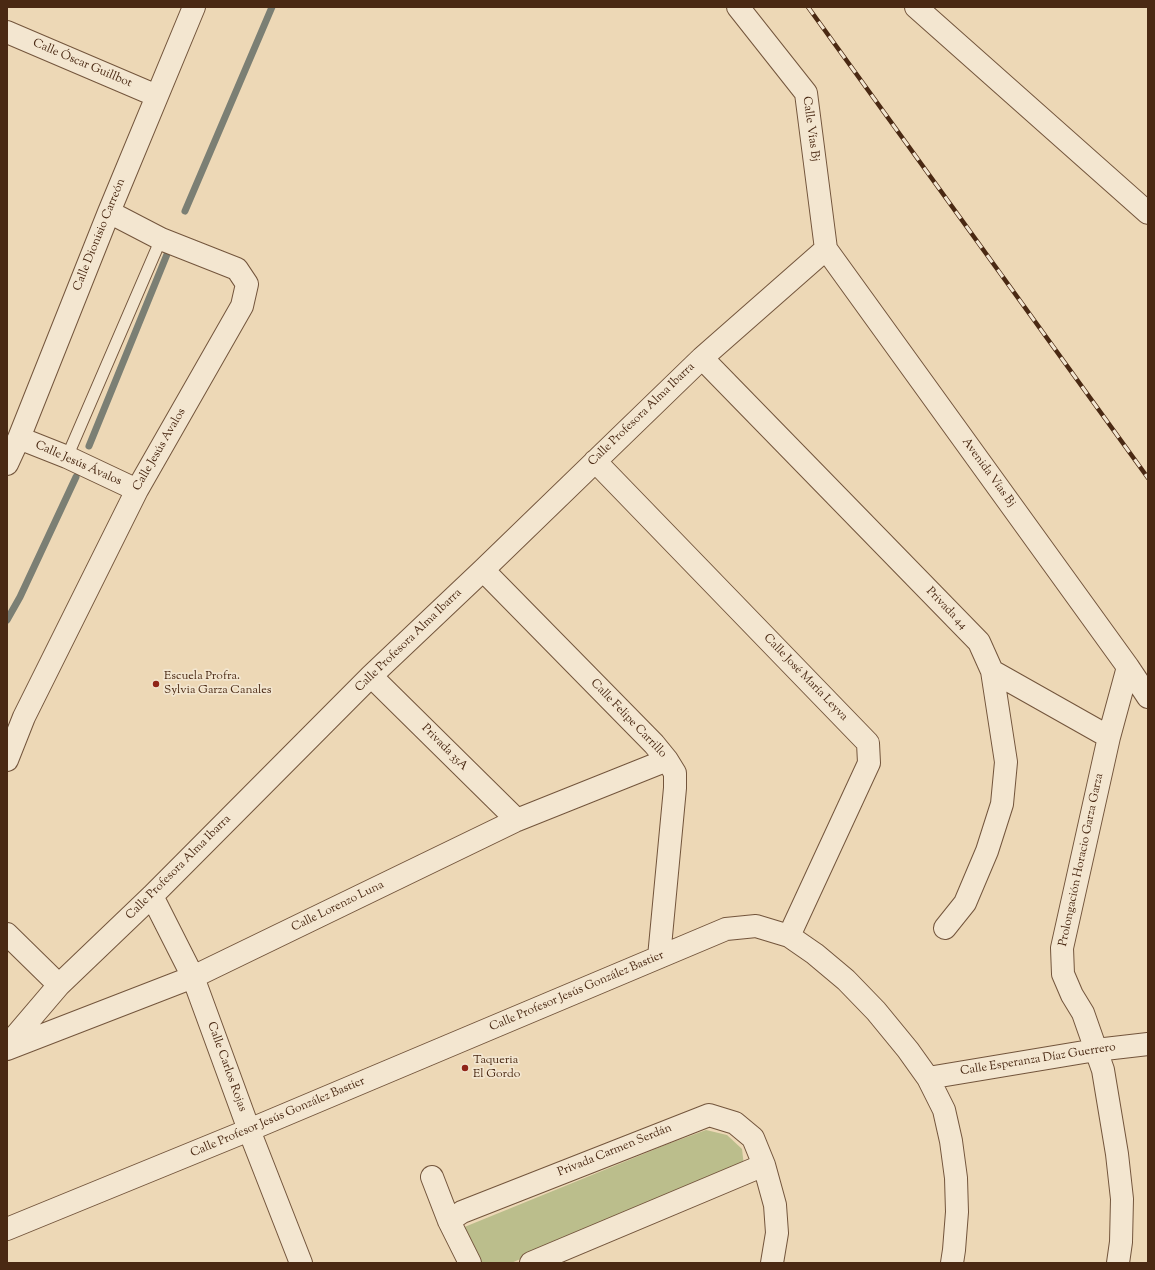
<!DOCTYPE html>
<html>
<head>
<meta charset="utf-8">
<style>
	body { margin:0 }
	#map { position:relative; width:1155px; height:1270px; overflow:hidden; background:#edd8b6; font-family:"Sorts Mill Goudy",serif }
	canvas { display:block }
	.frame { position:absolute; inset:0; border:8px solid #4a2913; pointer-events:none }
</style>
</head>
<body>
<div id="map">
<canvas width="1155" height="1270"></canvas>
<div class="frame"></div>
</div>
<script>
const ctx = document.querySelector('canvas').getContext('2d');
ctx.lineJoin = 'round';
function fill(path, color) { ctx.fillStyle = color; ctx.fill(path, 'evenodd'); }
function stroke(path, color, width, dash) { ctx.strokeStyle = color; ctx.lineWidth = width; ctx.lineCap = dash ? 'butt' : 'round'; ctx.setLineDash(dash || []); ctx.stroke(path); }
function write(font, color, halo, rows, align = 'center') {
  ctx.font = font + ' "Sorts Mill Goudy",serif'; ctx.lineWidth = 3.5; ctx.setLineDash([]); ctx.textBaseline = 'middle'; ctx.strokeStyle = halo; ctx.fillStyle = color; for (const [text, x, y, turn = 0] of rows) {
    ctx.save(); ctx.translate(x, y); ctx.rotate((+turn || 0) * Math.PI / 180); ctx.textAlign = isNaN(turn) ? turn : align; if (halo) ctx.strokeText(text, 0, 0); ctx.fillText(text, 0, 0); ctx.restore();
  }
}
const green = new Path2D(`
	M706,1130L727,1135L742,1149L744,1166L511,1263H471L462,1228L668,1144Z`);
const stream = new Path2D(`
	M185,211L272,7
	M89,446L170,247
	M7,620L20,597L76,477`);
const service = new Path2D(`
	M67,457L161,239`);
const minor = new Path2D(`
	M738,7L806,93L826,249L1128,667L1148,697
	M916,7L1148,213
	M7,32L157,96
	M702,358L979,642L992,671L1006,762L1002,804L987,851L965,903L945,928
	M19,438L67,457L137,490
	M595,461L868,743L869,763L789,936
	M7,464L19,438L109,212L194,7
	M483,570L654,744L667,760L675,773V788L659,957
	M992,671L1109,737
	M371,676L517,820
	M7,760L24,717L137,490L242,306L247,284L237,269L161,239L109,212
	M152,896L193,977L249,1130L301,1263
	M7,934L59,985
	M7,1046L59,985L152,896L371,676L483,570L702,358L826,249
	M7,1049L193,977L517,820L667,760
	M928,1078L1096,1050L1148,1044
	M432,1177L449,1221L470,1263
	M449,1221L462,1212L709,1115L735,1123L753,1138L764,1165L775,1205L777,1233L772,1263
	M7,1229L249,1130L726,929L756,926L789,936L815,954L846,980L876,1011L908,1050L928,1078L944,1110L951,1141L956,1178L957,1212L954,1250L952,1263
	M531,1263L764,1165
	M1118,1263L1121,1242L1122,1199L1117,1154L1103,1070L1083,1013L1072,995L1063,974L1062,948L1109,737L1128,667`);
const rail = new Path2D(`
	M808,7L1148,478`);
const markers = [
	[156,684,4,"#8f2418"],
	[465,1068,4,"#8f2418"]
];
const streetNames = [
	["Calle Óscar Guillbot",82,64,23],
	["Calle Vías Bj",810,129,82],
	["Calle Dionisio Carreón",100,235,-68],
	["Calle Profesora Alma Ibarra",642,415,-44],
	["Calle Jesús Avalos",160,450,-60],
	["Calle Jesús Ávalos",78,464,24],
	["Avenida Vías Bj",988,473,54],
	["Privada 44",946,609,46],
	["Calle Profesora Alma Ibarra",409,641,-44],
	["Calle José María Leyva",805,678,46],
	["Calle Felipe Carrillo",628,719,46],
	["Privada 35A",444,748,45],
	["Prolongación Horacio Garza Garza",1082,860,-78],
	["Calle Profesora Alma Ibarra",179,868,-45],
	["Calle Lorenzo Luna",338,907,-26],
	["Calle Profesor Jesús González Bastier",577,992,-23],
	["Calle Esperanza Díaz Guerrero",1038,1060,-9],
	["Calle Carlos Rojas",226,1067,70],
	["Calle Profesor Jesús González Bastier",278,1118,-23],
	["Privada Carmen Serdán",615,1151,-22]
];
const poiNames = [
	["Escuela Profra.",164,677],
	["Sylvia Garza Canales",164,691],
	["Taqueria",473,1061],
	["El Gordo",473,1075]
];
fill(green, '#bbbe8c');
stroke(stream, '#7b7f74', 7);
stroke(service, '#73553c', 13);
stroke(minor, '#73553c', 24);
stroke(service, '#f3e6d0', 11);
stroke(minor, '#f3e6d0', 22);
stroke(rail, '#4a2913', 4.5);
stroke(rail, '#f3e6d0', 3, [9]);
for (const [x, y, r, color] of markers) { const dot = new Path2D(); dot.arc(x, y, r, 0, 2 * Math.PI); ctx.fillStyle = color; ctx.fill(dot); stroke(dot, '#f3e6d0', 1.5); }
write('12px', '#4a2913', '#f3e6d0', streetNames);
write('12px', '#4a2913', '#f3e6d0', poiNames, 'left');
</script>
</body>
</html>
